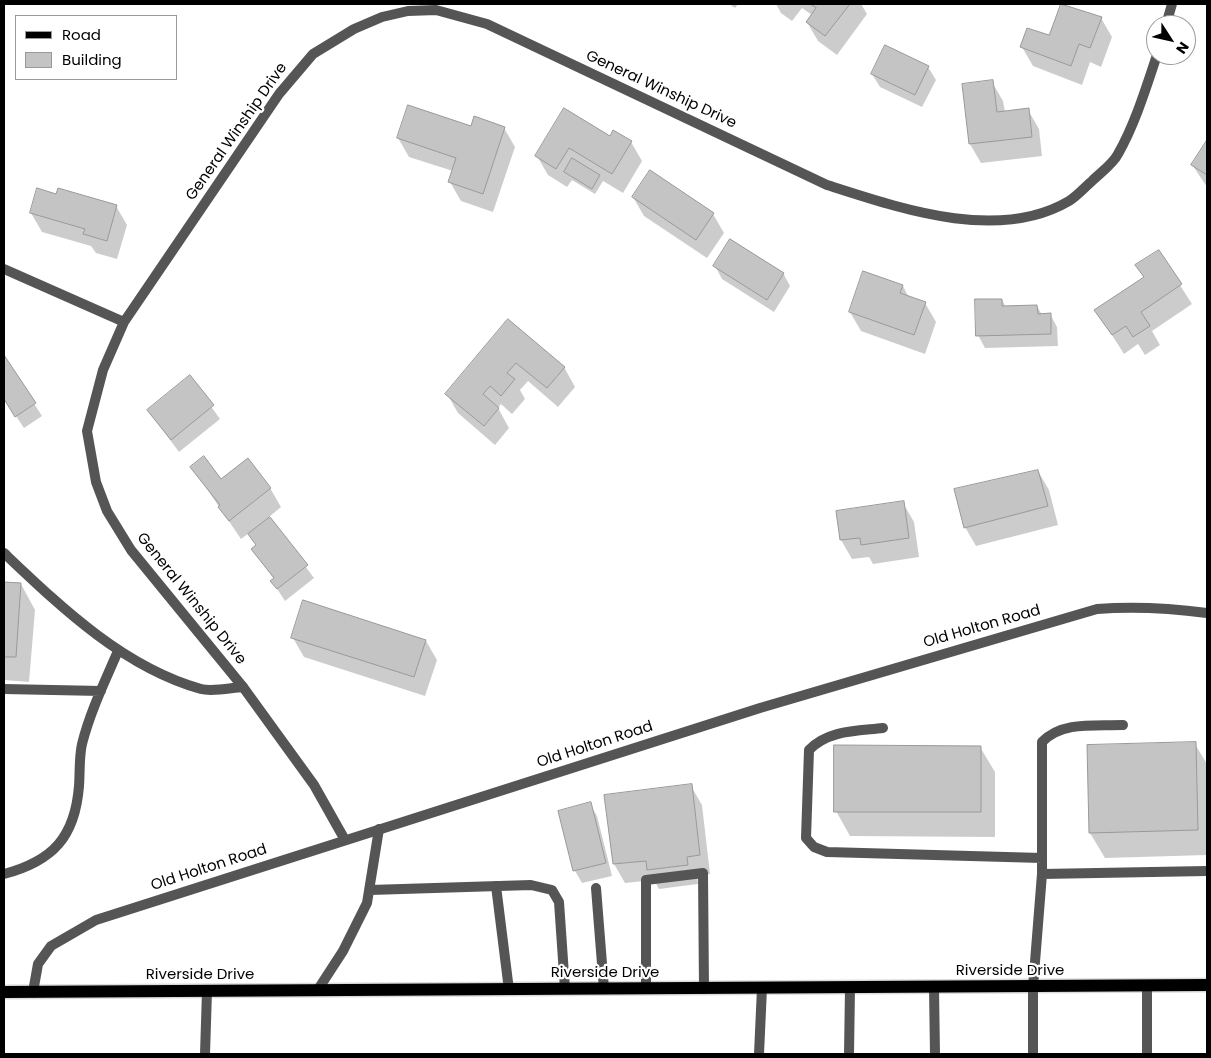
<!DOCTYPE html>
<html>
<head>
<meta charset="utf-8">
<style>
	body { margin:0 }
	#map { position:relative; width:1211px; height:1058px; overflow:hidden; background:#fff; font-family:Poppins,sans-serif }
	canvas { display:block }
	.frame { position:absolute; inset:0; border:5px solid #000; pointer-events:none }
	.legend { position:absolute; left:15px; top:15px; width:162px; height:65px; box-sizing:border-box; background:#fff; border:1px solid #999; margin:0; padding:6px 9px; list-style:none; font-size:15px; color:#000 }
	.legend li { display:flex; align-items:center; gap:10px; height:25px }
	.legend b { width:25px; border:1px solid #999 }
	.north { position:absolute; left:1146px; top:15px; width:50px; height:50px; box-sizing:border-box; background:#fff; border:1px solid #999; border-radius:50%; rotate:125deg; font-size:14px; font-weight:700; line-height:20px; text-align:center; color:#000 }
	.north::after { content:''; display:block; margin:auto; width:18px; height:22px; background:#000; clip-path:polygon(50% 0,100% 100%,50% 72%,0 100%) }
</style>
</head>
<body>
<div id="map">
<canvas width="1211" height="1058"></canvas>
<div class="frame"></div>
<ul class="legend">
<li><b style="height:6px;background:#000"></b>Road</li>
<li><b style="height:14px;background:#c4c4c4"></b>Building</li>
</ul>
<div class="north">N</div>
</div>
<script>
const ctx = document.querySelector('canvas').getContext('2d');
ctx.lineJoin = 'round';
function fill(path, color) { ctx.fillStyle = color; ctx.fill(path, 'evenodd'); }
function stroke(path, color, width, dash) { ctx.strokeStyle = color; ctx.lineWidth = width; ctx.lineCap = dash ? 'butt' : 'round'; ctx.setLineDash(dash || []); ctx.stroke(path); }
function write(font, color, halo, rows, align = 'center') {
  ctx.font = font + ' Poppins,sans-serif'; ctx.lineWidth = 4.5; ctx.setLineDash([]); ctx.textBaseline = 'middle'; ctx.strokeStyle = halo; ctx.fillStyle = color; for (const [text, x, y, turn = 0] of rows) {
    ctx.save(); ctx.translate(x, y); ctx.rotate((+turn || 0) * Math.PI / 180); ctx.textAlign = isNaN(turn) ? turn : align; if (halo) ctx.strokeText(text, 0, 0); ctx.fillText(text, 0, 0); ctx.restore();
  }
}
const shadow = new Path2D(`
	M729,4H738L735,8Z
	M776,4H861L867,14L837,55L818,41L807,22L812,15L802,8L792,21L781,13Z
	M1062,4L1101,18L1112,37L1101,67L1090,62L1082,85L1033,66L1022,47L1050,37Z
	M928,67L936,80L922,107L880,87L872,74Z
	M992,82L1003,101L1005,112L1028,110L1039,129L1042,156L981,163L970,144L964,85Z
	M472,128H504L515,147L493,212L461,201L450,182L453,171L409,157L398,138Z
	M610,137L631,142L642,161L623,193L603,181L595,194L572,180L567,187L548,175L537,156Z
	M1207,142V187L1193,166Z
	M57,195L116,206L127,225L117,259L96,253L91,246L42,232L31,213Z
	M633,197L713,214L724,233L707,258L644,216Z
	M1158,251L1192,304L1152,331L1160,345L1145,355L1138,344L1124,354L1096,310L1144,278L1137,265Z
	M715,266L783,273L790,286L774,312L722,279Z
	M903,286L909,298L925,303L936,322L925,354L861,331L850,312Z
	M1002,300L1006,307L1037,306L1042,315L1050,314L1057,327L1058,346L985,348L978,335Z
	M508,321L564,367L575,387L558,407L528,381L520,390L525,399L512,414L501,404L498,408L509,428L495,445L458,413L447,394Z
	M4,357L42,416L24,428L4,398Z
	M190,377L220,419L179,452L148,410Z
	M192,467L221,480L270,488L281,507L269,517L314,578L285,601L272,581L274,579L253,550L257,547L249,533L241,539Z
	M1038,471L1049,490L1058,525L976,546L965,527Z
	M903,503L914,522L919,557L873,564L869,557L852,559L841,540Z
	M4,583L21,584L35,610L29,682L4,680Z
	M293,638L426,641L437,660L425,696L304,657Z
	M1195,744L1207,764V855L1105,858L1090,833Z
	M980,747L995,772V837L850,836L836,811Z
	M691,786L702,805L710,874L697,876L698,884L659,889L654,880L625,883L614,864L606,796Z
	M590,804L597,816L612,876L582,883L575,871L560,812Z`);
const building = new Path2D(`
	M810,4H850L825,36L806,22L816,8Z
	M1061,4L1102,17L1090,48L1079,44L1071,66L1020,47L1027,28L1049,35Z
	M885,45L929,66L915,95L871,74Z
	M993,80L997,112L1029,108L1032,137L969,144L962,84Z
	M408,105L471,126L474,116L505,127L483,194L448,182L456,158L397,138Z
	M564,108L610,136L613,130L632,141L612,174L569,148L556,169L535,156Z
	M1207,140V175L1191,165Z
	M572,158L600,175L592,189L564,172Z
	M650,170L714,213L696,240L632,197Z
	M37,188L56,194L58,188L117,205L107,241L83,234L85,229L30,213Z
	M730,239L784,273L767,300L713,266Z
	M1159,250L1182,284L1141,312L1150,326L1133,337L1126,326L1112,335L1094,310L1144,277L1135,265Z
	M863,271L903,285L900,293L926,302L914,335L849,312Z
	M975,299H1002V306L1037,305L1038,314L1051,313V334L976,336Z
	M508,319L565,367L547,388L516,363L507,373L515,379L501,396L490,386L483,394L499,408L484,426L445,394Z
	M4,355L36,403L15,417L4,399Z
	M190,375L214,405L171,440L147,410Z
	M204,456L221,479L248,458L271,488L229,521L218,507L220,505L190,467Z
	M1038,470L1048,506L964,528L954,489Z
	M904,501L909,538L861,545L860,538L840,540L836,511Z
	M270,517L308,565L277,589L270,581L274,578L251,549L256,545L248,534Z
	M4,582L21,583L16,657H4Z
	M303,600L426,640L414,677L291,638Z
	M1196,742L1198,830L1089,833L1087,745Z
	M834,745L981,746V812H834Z
	M692,784L700,855L687,857L688,865L647,870L646,861L613,864L604,795Z
	M591,802L606,863L573,871L558,811Z`);
const service = new Path2D(`
	M4,553C61,607 123,667 201,689C212,692 230,688 243,687
	M4,689L101,691
	M883,728C857,731 828,730 809,750L806,838L814,847L827,852L1042,858
	M4,874C53,861 75,837 79,786C80,773 79,757 82,744C90,712 105,681 118,651
	M1042,874V742C1062,721 1095,726 1123,725
	M496,886L509,990
	M596,888L604,989
	M370,890L531,885L552,890L559,902L565,989
	M1147,986V1054
	M934,988L935,1054
	M646,989V880L703,873L704,989
	M317,991L343,951L367,903L379,829
	M205,1054L207,991
	M759,1054L762,988
	M849,1054L850,988
	M1033,1054V987L1042,874L1207,871`);
const minor = new Path2D(`
	M1166,25L1172,4
	M4,269L124,322
	M345,840L314,785L243,687L131,550L107,511L96,482L87,431L103,370L124,322L279,94L313,54L354,29L382,17L408,11L436,10L487,24L827,185C899,208 998,243 1069,201C1077,196 1085,187 1092,181C1100,173 1113,164 1118,154C1135,124 1146,88 1157,55
	M33,992L38,964L51,946L96,920L760,708L1097,609C1135,606 1169,608 1207,613`);
const primary = new Path2D(`
	M4,992L1207,985`);
const streetNames = [
	["General Winship Drive",661,90,25],
	["General Winship Drive",237,132,-55],
	["General Winship Drive",191,599,51],
	["Old Holton Road",982,627,-16],
	["Old Holton Road",595,745,-18],
	["Old Holton Road",209,868,-18],
	["Riverside Drive",1010,971],
	["Riverside Drive",605,973],
	["Riverside Drive",200,975]
];
fill(shadow, '#0003');
fill(building, '#c4c4c4');
stroke(building, '#999', 1);
stroke(primary, '#dbdbdb', 15);
stroke(service, '#555', 10);
stroke(minor, '#555', 10);
stroke(primary, '#000', 12);
write('15px', '#000', '#fff', streetNames);
</script>
</body>
</html>
